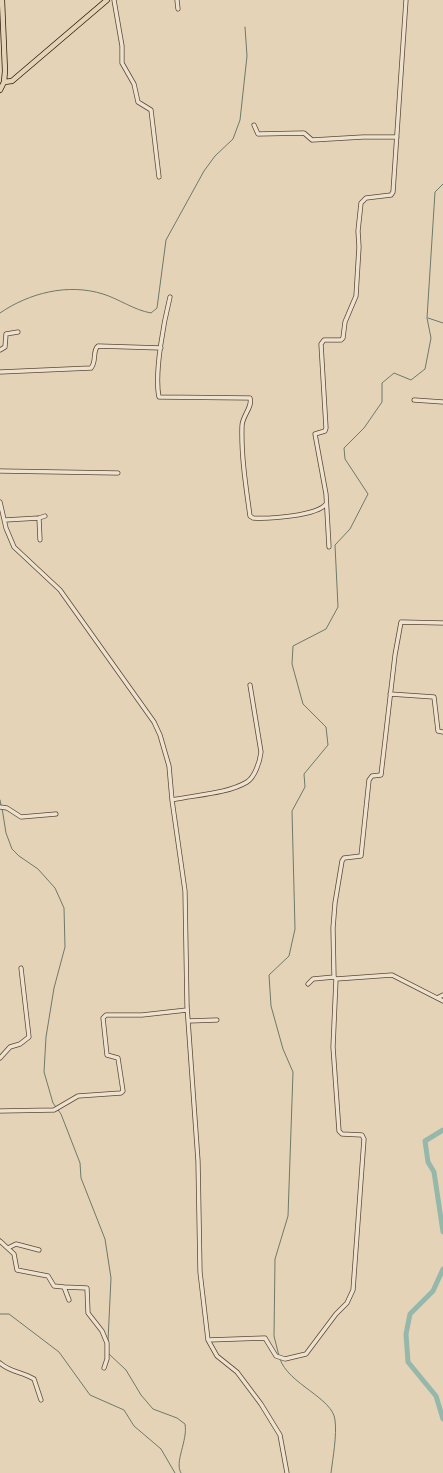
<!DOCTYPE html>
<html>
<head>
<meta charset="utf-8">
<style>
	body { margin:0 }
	canvas { display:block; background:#e4d3b6 }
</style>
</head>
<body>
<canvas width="443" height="1473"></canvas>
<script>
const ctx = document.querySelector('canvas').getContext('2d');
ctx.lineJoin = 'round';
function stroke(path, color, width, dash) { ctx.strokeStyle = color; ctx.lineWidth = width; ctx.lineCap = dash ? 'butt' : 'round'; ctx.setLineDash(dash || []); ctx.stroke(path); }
const stream = new Path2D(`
	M0,313C29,293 68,283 103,294C119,299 134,310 151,313L157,308L166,240L204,171L215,156L233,139L240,120L247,56L245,27
	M428,318L443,323
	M0,800L1,805
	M2,808L6,833L12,849L19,856L38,869L55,888L64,908L65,947L54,988L46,1037L44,1072L53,1103L61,1114L80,1163L81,1178L105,1239L111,1278L108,1341
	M0,1314H9L59,1352L90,1395L124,1410L134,1426L161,1449L175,1473
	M109,1354L126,1370L141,1395L153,1409L177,1418L185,1424C188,1441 174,1462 181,1473
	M279,1356L274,1336L275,1259L288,1216L293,1072L283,1049L271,1006L269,975L289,956L295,929L292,811L305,787L304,774L328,745L326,727L303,704L292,664L293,646L326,629L338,607L335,545L350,529L368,494L345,459L344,448L364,428L382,402V383L394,373L411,380L425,369L431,338L427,318L435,192L443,184
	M280,1359C288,1384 333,1398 335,1420C337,1435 333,1457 331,1473`);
const river = new Path2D(`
	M443,1130L425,1141L428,1162L434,1172L443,1232
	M443,1269L433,1291L410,1314L406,1334L408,1362L436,1396L443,1419`);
const minor = new Path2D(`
	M114,0L122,46V63L134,84L138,102L151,110L159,177
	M177,0L178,9
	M254,125L258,134L304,133L312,140L363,137H397
	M170,297C164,321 154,373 159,397L250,398C253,407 242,416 242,426C241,456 246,487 250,516L253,518C268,519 317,516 326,504
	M0,350L5,347L6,334L18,332
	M0,372L91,368C97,361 92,351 98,346L161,348
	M414,400L443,402
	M0,471L118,473
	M0,502L6,528L14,547L60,590L154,722L160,735L169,766L172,800L185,891L187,1006L198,1161L200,1272L208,1340L217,1356L237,1372L261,1404L280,1435L287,1473
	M39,518L40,540
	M5,520L39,518L45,516
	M329,547L326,494L315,434L325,431L326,428L321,344L324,340H341L343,338L345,322L356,296L359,247L358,231L361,203L366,198L391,195L393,192L406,0
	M443,623L401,622L395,655L381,775L372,776L369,780L361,856L344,858L342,861L335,903L333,928L334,977L336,979L392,975L443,1001
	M390,694L434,697L438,731L443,732
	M172,800C194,795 227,794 247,782C255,777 260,761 261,752L250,685
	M0,807L7,808L21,817L56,814
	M308,984L313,979L334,977
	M437,998L443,995
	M188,1021L217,1020
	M0,1058L10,1047L20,1044L29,1037L21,968
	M0,1111L54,1110L78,1096L121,1093L123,1091L118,1058L107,1055L103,1018L106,1015H142L187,1010
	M0,1241L14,1254L17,1270L48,1276L54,1286L64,1287L69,1300
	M8,1248L16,1244L39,1250
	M64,1287L87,1288L88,1313L102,1331L107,1343V1359L104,1368
	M208,1340L265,1338L276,1356L285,1359L306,1354L336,1314L347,1303L353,1290L364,1139L362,1135L342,1134L339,1131L333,1047L336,979
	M0,1363C10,1372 22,1372 34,1379L41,1400`);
const major = new Path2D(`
	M4,82L12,81L107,0
	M0,90L4,82L5,71L2,0`);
stroke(stream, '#6d796b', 1);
stroke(river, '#95b8ab', 5);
stroke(minor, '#5d4835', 5);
stroke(major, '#301a0a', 6);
stroke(minor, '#ede2d0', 3.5);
stroke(major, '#e4d3b6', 4.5);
</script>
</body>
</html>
